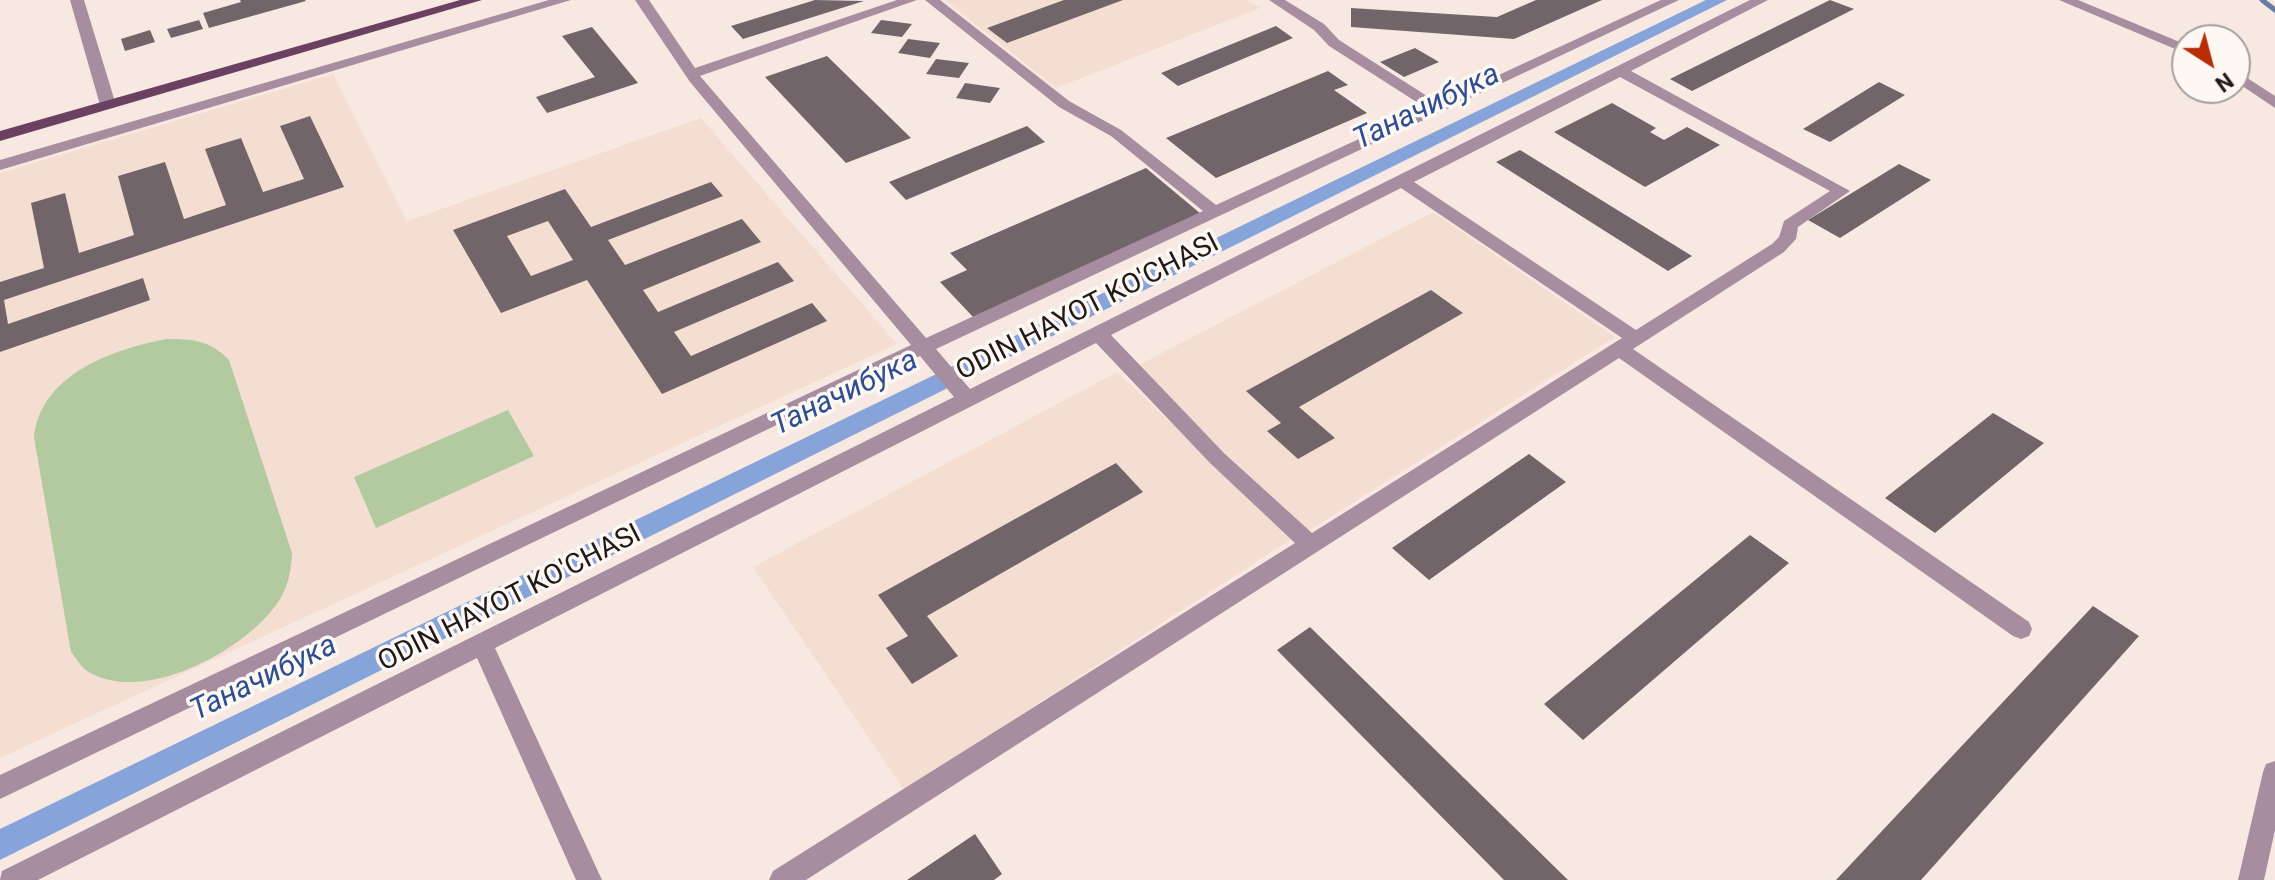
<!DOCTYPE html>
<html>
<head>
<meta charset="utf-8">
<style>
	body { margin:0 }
	#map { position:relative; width:2275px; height:880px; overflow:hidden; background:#f7e9e1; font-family:Roboto,sans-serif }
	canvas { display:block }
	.north { position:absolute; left:2171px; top:24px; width:80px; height:80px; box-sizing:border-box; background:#fef8f5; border:2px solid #a59f9c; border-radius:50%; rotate:144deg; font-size:22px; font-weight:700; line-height:32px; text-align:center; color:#1f1a17 }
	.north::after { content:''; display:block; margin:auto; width:28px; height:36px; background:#b82d05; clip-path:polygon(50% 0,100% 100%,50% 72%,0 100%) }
</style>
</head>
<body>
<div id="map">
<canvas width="2275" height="880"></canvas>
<div class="north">N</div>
</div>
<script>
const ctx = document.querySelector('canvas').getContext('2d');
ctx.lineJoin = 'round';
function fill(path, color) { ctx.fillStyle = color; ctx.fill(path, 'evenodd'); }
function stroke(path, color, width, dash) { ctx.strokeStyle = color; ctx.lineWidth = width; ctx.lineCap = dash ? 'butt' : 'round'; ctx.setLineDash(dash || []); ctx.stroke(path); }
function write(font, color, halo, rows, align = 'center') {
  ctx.font = font + ' Roboto,sans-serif'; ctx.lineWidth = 7; ctx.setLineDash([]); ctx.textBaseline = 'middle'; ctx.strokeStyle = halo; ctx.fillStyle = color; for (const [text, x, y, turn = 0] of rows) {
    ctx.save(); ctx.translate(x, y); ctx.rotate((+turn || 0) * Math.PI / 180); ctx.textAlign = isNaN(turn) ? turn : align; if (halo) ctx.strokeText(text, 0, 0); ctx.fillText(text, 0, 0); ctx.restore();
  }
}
const education = new Path2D(`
	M945,0H1247L1260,8L1056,88Z
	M333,74L407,221L701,118L897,344L0,758V173Z
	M1433,212L1615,337L1308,531L1135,367Z
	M1117,372L1293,538L904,790L753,567Z`);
const green = new Path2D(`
	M167,339C192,339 210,340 229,360L292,553C291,572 288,589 276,605C243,651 143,706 87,671C81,667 76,658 71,652L34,437C41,374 113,349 167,339Z
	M508,410L534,456L376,528L354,477Z`);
const stream = new Path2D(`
	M2262,0L2275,10`);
const canal = new Path2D(`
	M1706,0H1727L0,860V829Z`);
const building = new Path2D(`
	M240,0H305L306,1L209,28L203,13L241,2Z
	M815,0L864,1L743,39L731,26Z
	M1064,0H1123L1007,43L987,28Z
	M1536,0H1602L1514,39L1351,27V8L1497,17Z
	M1830,0L1854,9L1692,91L1670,79Z
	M199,20L203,29L171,38L167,29Z
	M881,20L912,24L902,37L871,33Z
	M1276,26L1293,38L1178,86L1161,73Z
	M592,27L638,83L547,113L536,97L595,77L562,36Z
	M150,30L155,42L125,51L121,39Z
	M908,39L940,43L930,58L898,53Z
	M1415,48L1439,62L1404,77L1380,62Z
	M827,56L911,138L846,163L765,77Z
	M936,59L969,63L959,78L926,74Z
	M1328,71L1348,85L1334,90L1367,113L1216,178L1166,138Z
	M1879,82L1905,95L1830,142L1803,129Z
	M965,83L1000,88L990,103L956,98Z
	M1612,103L1656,128L1650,132L1664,140L1687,127L1720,145L1645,187L1554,132Z
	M310,116L344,187L4,300L8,324L143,278L150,300L0,352V282L44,268L31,203L65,193L79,253L134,235L118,176L165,162L184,219L226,205L205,149L241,138L263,192L304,179L280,126Z
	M1027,126L1045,142L906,200L889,182Z
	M1520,150L1692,256L1668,271L1496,162Z
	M1899,164L1931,180L1840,238L1808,220Z
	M1146,168L1201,214L974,318L940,282L967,270L950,253Z
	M711,182L723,196L608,240L625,265L742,219L761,242L643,290L658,312L778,262L794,281L674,332L691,356L812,303L827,321L662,394L587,280L501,313L453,230L565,189L591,227ZM548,221L573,260L531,276L507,236Z
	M1431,290L1463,313L1299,407L1335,438L1298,459L1267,431L1281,423L1246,391Z
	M1993,413L2044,443L1935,533L1885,498Z
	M1529,454L1566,482L1429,580L1392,548Z
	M1116,463L1143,492L927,616L958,656L912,684L886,648L908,636L878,595Z
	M1750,535L1789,563L1583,740L1544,704Z
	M2093,606L2139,636L1921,880H1836Z
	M1310,627L1568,880H1504L1277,650Z
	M975,834L1002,874L994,880H907Z`);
const minor = new Path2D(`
	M70,0H84L116,105L113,108H103L100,105Z
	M549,0H571L0,170V160Z
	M635,0H649L695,68L897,0H917L700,76L926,338L1203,211L1111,136L1059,107L925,0H940L1069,101L1121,130L1216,205L1426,108L1329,46L1314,30L1269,0H1285L1324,24L1339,40L1438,103L1661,0H1679L936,349L970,389L1750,0H1768L1631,71L1850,191L1798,227L1796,239L1784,252L1633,349L2029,622L2032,629L2029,636L2021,639L2013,636L1619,358L806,880H769L773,871L1295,543L1210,463L1096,343L495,648L602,880H576L477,658L38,880H0L2,871L954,397L920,356L0,799V775L911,345L690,82ZM1620,77L1830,191L1784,221L1779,237L1772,244L1636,330L1414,182ZM1401,188L1622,338L1312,533L1224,453L1111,335Z
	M2059,0H2078L2187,45V54Z
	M2235,70L2275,96V108L2235,81Z
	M2275,761V830L2264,880H2238L2263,772L2266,764Z`);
const major = new Path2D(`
	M460,0H482L0,141V131Z`);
const streetNames = [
	["ODIN HAYOT KO'CHASI",1088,308,-27],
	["ODIN HAYOT KO'CHASI",510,599,-27]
];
const waterNames = [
	["Таначибука",1427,108,-26],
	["Таначибука",845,394,-26],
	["Таначибука",264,679,-26]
];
fill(education, '#f4ded1');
fill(green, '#b3caa1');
stroke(stream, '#687ba0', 5);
fill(canal, '#87a4da');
fill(building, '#72656a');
fill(minor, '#a68ea0');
fill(major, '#6a4161');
write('28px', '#1f1a17', '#fef8f5', streetNames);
write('italic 30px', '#2d4e90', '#fef8f5', waterNames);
</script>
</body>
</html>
